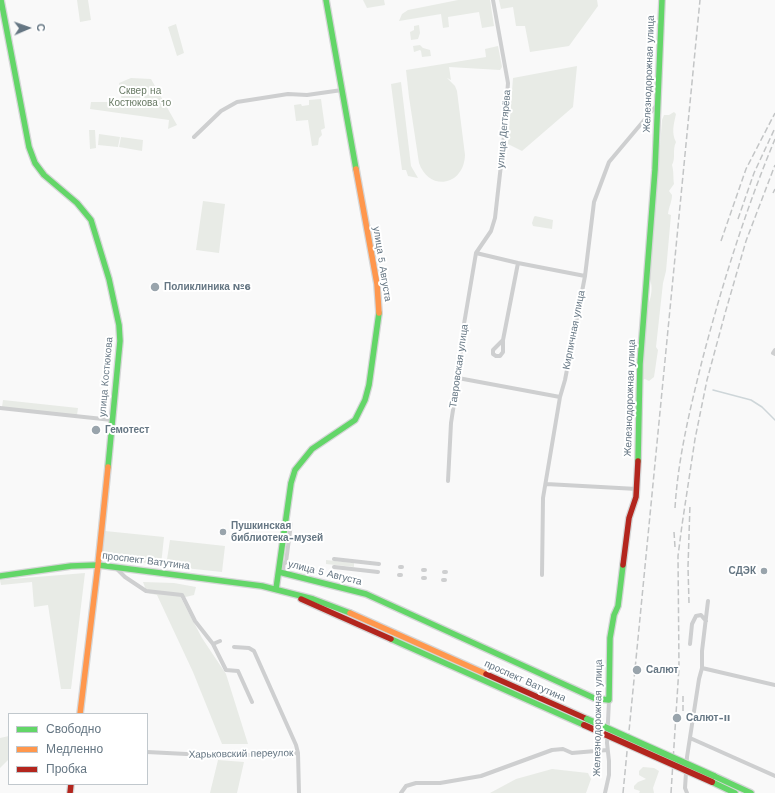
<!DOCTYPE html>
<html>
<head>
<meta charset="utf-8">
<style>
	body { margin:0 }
	#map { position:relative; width:775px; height:793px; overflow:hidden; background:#f9f9f9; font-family:"Work Sans",sans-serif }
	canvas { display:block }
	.legend { position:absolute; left:8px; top:713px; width:140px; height:72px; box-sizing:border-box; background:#fff; border:1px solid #c1c8cd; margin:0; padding:5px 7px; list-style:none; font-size:12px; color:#657683 }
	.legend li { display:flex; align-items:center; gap:8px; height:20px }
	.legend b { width:20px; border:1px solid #c1c8cd }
	.north { position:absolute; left:8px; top:8px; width:40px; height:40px; -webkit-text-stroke:3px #fff; paint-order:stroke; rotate:88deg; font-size:11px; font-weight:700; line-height:16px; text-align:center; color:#657683 }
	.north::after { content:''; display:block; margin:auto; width:14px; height:18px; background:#657683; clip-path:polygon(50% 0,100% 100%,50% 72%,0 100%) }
</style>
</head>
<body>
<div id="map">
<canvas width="775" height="793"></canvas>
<ul class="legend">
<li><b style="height:5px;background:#63d668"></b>Свободно</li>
<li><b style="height:5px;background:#ff974d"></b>Медленно</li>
<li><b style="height:5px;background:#b3261e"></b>Пробка</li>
</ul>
<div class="north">С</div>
</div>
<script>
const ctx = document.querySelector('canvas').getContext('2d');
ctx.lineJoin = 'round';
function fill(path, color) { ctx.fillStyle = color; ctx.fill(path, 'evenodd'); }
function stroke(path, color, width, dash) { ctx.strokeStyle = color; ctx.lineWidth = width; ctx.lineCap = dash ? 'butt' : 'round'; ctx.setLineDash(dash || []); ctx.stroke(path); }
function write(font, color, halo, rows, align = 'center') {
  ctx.font = font + ' "Work Sans",sans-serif'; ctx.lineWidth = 4; ctx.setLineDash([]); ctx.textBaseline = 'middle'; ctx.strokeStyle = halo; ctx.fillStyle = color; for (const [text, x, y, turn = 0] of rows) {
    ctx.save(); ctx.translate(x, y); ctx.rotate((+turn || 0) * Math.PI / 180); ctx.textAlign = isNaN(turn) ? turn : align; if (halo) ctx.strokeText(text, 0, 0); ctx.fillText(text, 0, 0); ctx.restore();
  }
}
const green = new Path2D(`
	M77,0H88L91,20L80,22Z
	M363,0H384L385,5L367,8Z
	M458,0H490L494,26L482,28L479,12L448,17L449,27L443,28L441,14L399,21L402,14L408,10Z
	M499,0H597L598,6L569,46L530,52L525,26H516L513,7L501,9Z
	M176,24L184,53L177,56L168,27Z
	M419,25L420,33L418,39L411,40L410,32L414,30V26Z
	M420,45L423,48L430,50L431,56L422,57L421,51L420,50L414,52L413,46Z
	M498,46L502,67L500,70L449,67L451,80L447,78L455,86L457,91L465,155C464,186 429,192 419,163L409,97L406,70L486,57L485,49Z
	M577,66L573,107L522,151L508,144L513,78Z
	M131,78L151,79L177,125L168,129L169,120L90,109L91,102H122L119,83Z
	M401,82L411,166L418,178L408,176L406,170H402L391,84Z
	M321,99L325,128L321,130L322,135L319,138L318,145L312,146L308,120L296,121L294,105L301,104L302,106L309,105V100Z
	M674,112L676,114C674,123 671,133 676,142C672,150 676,158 672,165C674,172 673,178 674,184L669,191L672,195C672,202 669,206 668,214L671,215L666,271L663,283L656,347L658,350L654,377L649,381L645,379L642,380L647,308C651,298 654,287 649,277L661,134L662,120L664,115H669Z
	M89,130H95L96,148L90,149Z
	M99,134L120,137L118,147L98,145Z
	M121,137L143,140L142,151L119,147Z
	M203,201L225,204L219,253L196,250Z
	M535,216L553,220L552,229L533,226L532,223L534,217Z
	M3,400L78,408L77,415L2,407Z
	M105,531L164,537L161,565L106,558L103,551Z
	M170,540L225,546L222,572L166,566Z
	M326,560L354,563V567L326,564Z
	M85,573L71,689H61L48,605L34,607L32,582L1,585L0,580Z
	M143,582L174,583L196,587L194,595L181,598L202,638L226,674L248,744H222L193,672L157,595L147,593Z
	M9,736L8,760L0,768V738Z
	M218,760L244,762L237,793H210Z
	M643,767L654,768L659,771L653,788L654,793H639L640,791L634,789V786L638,782L646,779L639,775V771Z
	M552,769L588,773L591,779L586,793H490L516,779Z`);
const stream = new Path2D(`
	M713,390L751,400L762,407L775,420`);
const street = new Path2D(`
	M194,137L221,111L237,102L288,94L307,95L342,90
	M476,253L518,263L585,276
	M503,340L493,350V354L496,356H500L503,352V340L518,263
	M775,350L773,353L775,354
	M458,378L560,397
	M0,408L112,420
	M448,481L451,423L458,378L464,324L476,253L491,231L495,218L503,147L508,83L493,0
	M546,484L637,489
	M334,559L379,564
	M334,567L378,572
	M400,567H402
	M116,568L125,577L146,591L182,595L195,621L213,644L220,641
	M284,569L283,565L286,562L291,524
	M423,570H425
	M444,572H446
	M399,575H401
	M542,575L543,498L560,397L565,380L585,276L594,202L609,162L657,105
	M423,578H425
	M443,580H445
	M213,644L226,670L238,671L252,702
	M690,644L692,624L696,616L701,615L706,621
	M702,668L775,685
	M690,738L775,776
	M147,752L226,756L298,753L296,745L254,651L249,648L234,647
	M298,753L299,793
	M401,793L406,786L416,783H440L481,776L552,750L563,749L572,753L607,750
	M605,793L609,775V761L607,743L609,700
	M687,793L685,788L687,757L699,679L702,668V651L708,601`);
const fast = new Path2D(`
	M1,0L29,147L35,163L44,175L77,203L91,220L109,279L119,325L120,341L108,467
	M326,0L356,169
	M638,461L640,364L655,170L662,0
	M279,572L366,594L594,698L609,700L610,638L614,615L618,606L623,565
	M0,576L71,566L98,565L262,586L313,599L350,613
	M276,589L291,483L295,470L312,449L355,420L365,400L369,385L379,313
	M391,639L584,725
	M714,776L751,793
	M712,782L735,793`);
const slow = new Path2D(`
	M356,169L377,284L379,313
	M350,613L486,674
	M80,714L98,565L108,467`);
const jam = new Path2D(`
	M623,565L629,518L636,497L638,461
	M301,599L391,639
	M486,674L587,719
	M70,793L71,784`);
const rail = new Path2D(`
	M773,193L775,189
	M738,219L754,173L775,128
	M721,241L746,169L775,113
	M675,508C678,458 690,409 702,361C722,285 745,211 775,139
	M674,532L675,547
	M689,603L688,567L690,504
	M683,696V714
	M623,793L700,0
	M671,793L679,667L678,556L682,525L695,439L707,380L726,310L746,241L775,165`);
const fastBridge = new Path2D(`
	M587,719L714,776`);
const jamBridge = new Path2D(`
	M584,725L712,782`);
const markers = [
	[155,287,5,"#99a4ac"],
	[96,430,5,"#99a4ac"],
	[223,532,4,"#99a4ac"],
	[764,571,4,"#99a4ac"],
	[637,670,5,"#99a4ac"],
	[677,718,5,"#99a4ac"]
];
const streetNames = [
	["Железнодорожная улица",649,74,-88],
	["улица Дегтярёва",504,129,-85],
	["улица 5 Августа",382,264,81],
	["Кирпичная улица",574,330,-79],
	["Тавровская улица",459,366,-82],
	["улица Костюкова",106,377,-85],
	["Железнодорожная улица",630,398,-88],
	["проспект Ватутина",146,561,7],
	["улица 5 Августа",325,573,14],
	["проспект Ватутина",525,681,24],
	["Железнодорожная улица",598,718,-89],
	["Харьковский переулок",241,754,-1]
];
const parkNames = [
	["Сквер на",140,91],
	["Костюкова 10",140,103]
];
const poiNames = [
	["Поликлиника №6",164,287],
	["Гемотест",105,430],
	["Пушкинская",231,526],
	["библиотека-музей",231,538],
	["СДЭК",756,571,"right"],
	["Салют",646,670],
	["Салют-II",686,718]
];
fill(green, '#e8ebe6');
stroke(stream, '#ced6d9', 1.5);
stroke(fast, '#d5d6d7', 8);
stroke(slow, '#d5d6d7', 8);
stroke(jam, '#d5d6d7', 8);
stroke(street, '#cecfd0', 4);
stroke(fast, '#63d668', 5.5);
stroke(slow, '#ff974d', 5.5);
stroke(jam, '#b3261e', 5.5);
stroke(rail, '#c3c5c6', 1.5, [6, 3]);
stroke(fastBridge, '#d5d6d7', 8, []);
stroke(jamBridge, '#d5d6d7', 8, []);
stroke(fastBridge, '#63d668', 6);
stroke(jamBridge, '#b3261e', 6);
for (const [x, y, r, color] of markers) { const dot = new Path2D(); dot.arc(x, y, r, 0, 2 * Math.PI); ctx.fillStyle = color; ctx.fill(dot); stroke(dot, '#fff', 1.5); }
write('10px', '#657683', '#fff', streetNames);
write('10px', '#687a64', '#fff', parkNames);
write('bold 10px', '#657683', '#fff', poiNames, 'left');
</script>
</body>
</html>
